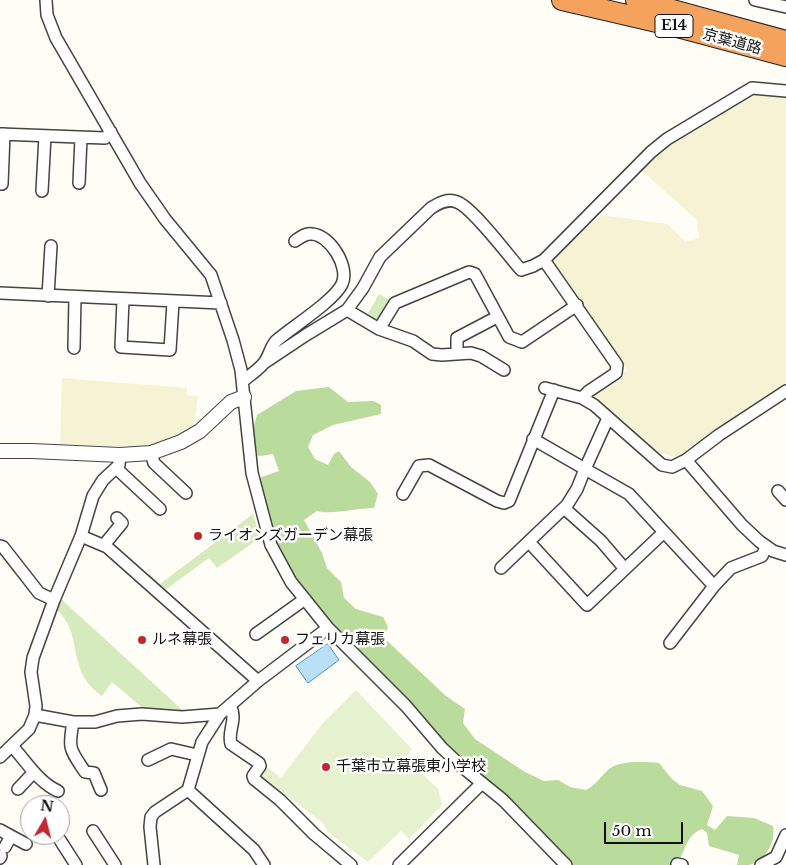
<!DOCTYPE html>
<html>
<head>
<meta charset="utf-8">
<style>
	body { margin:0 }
	#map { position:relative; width:786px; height:865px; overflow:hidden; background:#fffdf5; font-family:"Libre Baskerville",serif }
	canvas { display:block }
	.north { position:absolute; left:20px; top:795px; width:50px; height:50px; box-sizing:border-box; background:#fff; border:1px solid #a0a0a0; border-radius:50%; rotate:8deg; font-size:14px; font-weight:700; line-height:20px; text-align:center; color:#111 }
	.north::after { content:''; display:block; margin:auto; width:18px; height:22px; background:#c4262e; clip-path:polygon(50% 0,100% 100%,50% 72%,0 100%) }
	.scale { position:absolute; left:604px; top:822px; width:79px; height:22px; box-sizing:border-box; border:2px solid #111; border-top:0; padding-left:6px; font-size:15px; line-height:18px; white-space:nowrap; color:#111; -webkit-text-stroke:4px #fff; paint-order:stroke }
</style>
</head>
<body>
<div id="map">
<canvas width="786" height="865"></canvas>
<div class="north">N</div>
<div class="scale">50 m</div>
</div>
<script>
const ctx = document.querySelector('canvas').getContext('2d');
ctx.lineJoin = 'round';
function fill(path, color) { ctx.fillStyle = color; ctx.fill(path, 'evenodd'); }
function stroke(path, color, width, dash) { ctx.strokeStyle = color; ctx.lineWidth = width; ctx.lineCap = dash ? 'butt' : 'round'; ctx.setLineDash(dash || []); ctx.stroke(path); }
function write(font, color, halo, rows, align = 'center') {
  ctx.font = font + ' "Libre Baskerville","Noto Sans JP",serif'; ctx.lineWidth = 5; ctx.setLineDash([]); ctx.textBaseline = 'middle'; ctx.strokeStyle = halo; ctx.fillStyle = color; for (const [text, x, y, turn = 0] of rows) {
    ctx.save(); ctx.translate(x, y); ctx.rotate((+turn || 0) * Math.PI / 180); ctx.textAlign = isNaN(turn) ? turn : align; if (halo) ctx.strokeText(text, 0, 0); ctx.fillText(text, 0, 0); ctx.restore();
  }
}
const farmland = new Path2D(`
	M754,90L786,96V387L681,457L677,458L650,448L593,399L594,394L627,370L547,261L601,215L667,224L685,242L699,238L696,219L641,170L670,142Z
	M62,378L187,388V395L198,396L195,421L191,427L161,443L147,445L130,447L60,444Z`);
const green = new Path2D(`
	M379,294L392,301L379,322H374L366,317Z
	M253,514L260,538L217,568L209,558L161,593L144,577L150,574L160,584Z
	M61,599L188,715L146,711L112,682L102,696C93,690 83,679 80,668C72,646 76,628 57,610Z`);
const forest = new Path2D(`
	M329,387L348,402L374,401L381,405V414L333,425L313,435L308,447L315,459L328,465L334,454L339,451L351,467L370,482L378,494L374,508C357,508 331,515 317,511L304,520L322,553L327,568L341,582L344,598L356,609L383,617L388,627L384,638L446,696L465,709L463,723L475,739L525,772L544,781L558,780L570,787L586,790C596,785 601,776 609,769C621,760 645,762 659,763L672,779L680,785L702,791L713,806L707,825L715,830L727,816L754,818L773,826C776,841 766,861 749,865C746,865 740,865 737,865L739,855L709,846L707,833L702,829C684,836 687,852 675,865H565L482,786L275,563L262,534L254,501L259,478L279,471L273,454L261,456L253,455L249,442L257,415L296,391Z`);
const pitch = new Path2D(`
	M356,690L412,749L406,758L438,789L442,805L409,839L401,831L368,862L328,832L323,823L260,775L266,766L281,778L322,724Z`);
const water = new Path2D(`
	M328,644L339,660L308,683L296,666Z`);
const minor = new Path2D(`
	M46,0L47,15L56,38L140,183L165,219L211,275L233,340L241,370L252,473L271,545L291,582L328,628L406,706L442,748L461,766L503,800L566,865
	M755,0L786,7
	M0,134L105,138L111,132
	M79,183L81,138
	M2,184L4,134
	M42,191L45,136
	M544,260L617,365L616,373L589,391L582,398L594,405L662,465L672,467L686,460L719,435L786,391
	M0,293L221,303
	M48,296L51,246
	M123,300L121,347L170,350L173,302
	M347,310L379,329L413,341L432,354L442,355L471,353L481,356L504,370
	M379,329L395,303L469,272L475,274L509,337L522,342L577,305
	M74,348L75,297
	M457,354V338L497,317
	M264,363L306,335L347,310L363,288L380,257L431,208C439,203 448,198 457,202C472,207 508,255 521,270L533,266L544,260L651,152L667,139L752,88L786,91
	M243,381C249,376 258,370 263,364C269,358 270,347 276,341C292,327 334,301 342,284C350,267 330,235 312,234C305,233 301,237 295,241
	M545,388L582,398
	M533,439L585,469L608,418
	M151,453L154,463L186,493
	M686,460L742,525L759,541L773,551L786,555
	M116,468L160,509
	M778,491L786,500
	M403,494L419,466L429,465L497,501L504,503L509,501L554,390
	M564,508L601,541L625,569
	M81,536L107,547L258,681
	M529,542L587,605L664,532
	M104,545L122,523L117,518
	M0,546L3,547L39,593L54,600
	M501,568L567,505L577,489L585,469L629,494L714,586L731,568L762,556L766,547
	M256,634L305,599
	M670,643L714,586
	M230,705C238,721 227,730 231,744L259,763L260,766L253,776L254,779L280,800L314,834L351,865
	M35,715L73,722H95L117,716L142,714L182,717L220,714L258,681L328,628
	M73,722C68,750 70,749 85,772L94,773L101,790
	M12,746C26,761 39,783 58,791
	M0,757L29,729L35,715L36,706L31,672L33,658L54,600L81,536L93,496L103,480L119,465L120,455
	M148,760L171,749L197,755
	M18,789L34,772
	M188,790L254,850L264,865
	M0,830L11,836L5,847
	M93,831L115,865
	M11,836L26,844
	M60,840L76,865
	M0,858L1,856
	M677,864L682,865
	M154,865L150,827L151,817L155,812L188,790L202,742L220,714
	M399,865L482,783
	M761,865L776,857L786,835`);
const tertiary = new Path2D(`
	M0,451H32L120,455L151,453L181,442L200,431L231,402L244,397`);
const motorway = new Path2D(`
	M562,0L674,26L786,56
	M636,0L786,41`);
const markers = [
	[198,536,5,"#c4262e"],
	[142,640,5,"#c4262e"],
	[285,640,5,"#c4262e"],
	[326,767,5,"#c4262e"]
];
const shields = [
	[674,26,38]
];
const shieldNames = [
	["E14",674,26]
];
const streetNames = [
	["京葉道路",732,42,15]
];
const poiNames = [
	["ライオンズガーデン幕張",208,536],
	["ルネ幕張",152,640],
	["フェリカ幕張",295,640],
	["千葉市立幕張東小学校",336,767]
];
fill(farmland, '#f6f3d4');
fill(green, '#d5ebbd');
fill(forest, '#b9dc9c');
fill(pitch, '#e6f2cf');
fill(water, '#b9e0f7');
stroke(water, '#3f96cf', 1);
stroke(minor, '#444', 14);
stroke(tertiary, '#444', 16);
stroke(motorway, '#222', 22);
stroke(minor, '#fff', 11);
stroke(tertiary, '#fff', 14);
stroke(motorway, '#f5a25d', 20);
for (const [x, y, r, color] of markers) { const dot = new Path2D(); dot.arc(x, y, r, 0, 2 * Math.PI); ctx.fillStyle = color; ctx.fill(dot); stroke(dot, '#fff', 2); }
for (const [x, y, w] of shields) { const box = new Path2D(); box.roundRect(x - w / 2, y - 11.5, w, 23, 4); ctx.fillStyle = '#fff'; ctx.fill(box); stroke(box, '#111', 1); }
write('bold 14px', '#111', null, shieldNames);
write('15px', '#111', '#fff', streetNames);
write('15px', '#111', '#fff', poiNames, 'left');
</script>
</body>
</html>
